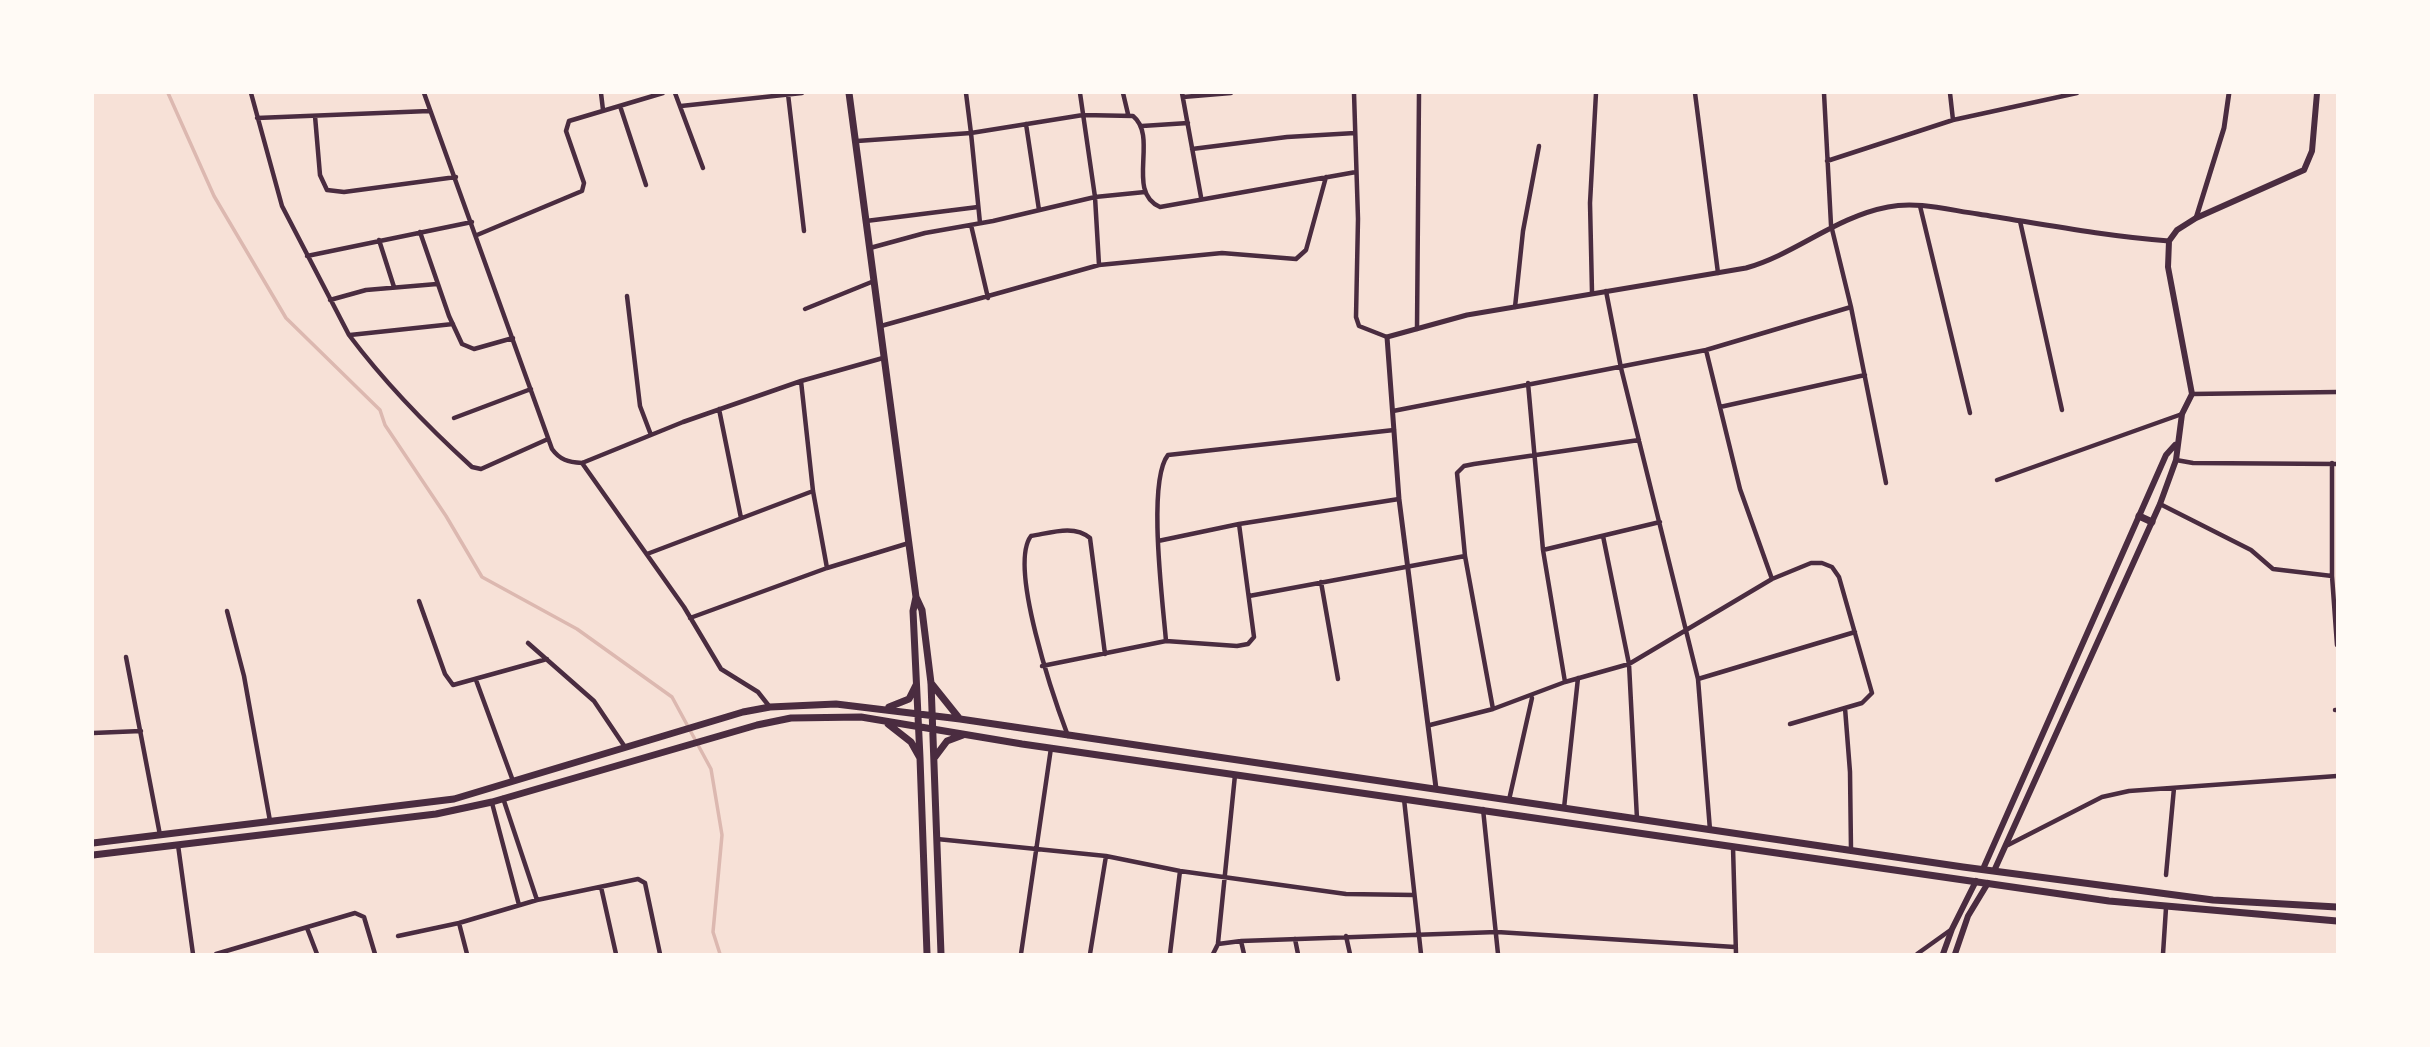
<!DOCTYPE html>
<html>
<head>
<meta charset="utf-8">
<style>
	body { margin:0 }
	#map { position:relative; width:2430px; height:1047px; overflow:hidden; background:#f7e1d7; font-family:Inter,sans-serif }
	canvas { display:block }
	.frame { position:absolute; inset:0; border:94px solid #fffaf5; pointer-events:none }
</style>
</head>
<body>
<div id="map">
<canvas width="2430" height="1047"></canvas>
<div class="frame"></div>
</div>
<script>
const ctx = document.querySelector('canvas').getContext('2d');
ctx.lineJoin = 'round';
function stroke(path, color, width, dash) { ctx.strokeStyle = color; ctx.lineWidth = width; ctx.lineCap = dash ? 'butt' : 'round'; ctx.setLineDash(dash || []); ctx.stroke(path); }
const stream = new Path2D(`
	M168,93L214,196L286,318L380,410L385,425L446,516L482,577L577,629L672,697L711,769L722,835L713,932L720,954`);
const minor = new Path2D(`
	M251,93L282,206L349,335C385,383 428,427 472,467L481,469L548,439
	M424,93L552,449C560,460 568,462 582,463L683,422L801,381L883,358
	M601,93L603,110
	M675,93L703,168
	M966,93L971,133L1083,115L1133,116C1159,137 1125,192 1160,207L1356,172
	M1123,93L1128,114
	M1182,93L1201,197
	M1354,93L1358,219L1356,317L1359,326L1387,337
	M1695,93L1718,273
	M1824,93L1831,225L1851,307L1886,483
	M1950,93L1953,120
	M788,94L804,231
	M1183,97L1231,93
	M620,106L646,185
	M681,106L802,93
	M315,116L320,175L327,190L344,192L456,177
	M257,118L429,111
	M1026,124L1039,210
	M1142,126L1188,123
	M857,141L971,133L980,223
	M1192,149L1287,137L1355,133
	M1827,161L1953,120L2077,93
	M1920,206L1970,413
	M866,221L978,207
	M2020,221L2062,410
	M971,225L988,298
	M420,232L449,316L462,344L474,349L513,338
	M477,235L582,191L584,183L566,131L569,121L663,93
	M379,240L394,287
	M870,248L925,233L993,221L1095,197L1080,93
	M307,256L472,222
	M1099,265L1095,197L1145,192
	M1606,291L1621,368L1698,679L1710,830
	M1592,292L1590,203L1596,93
	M627,296L640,406L651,435
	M330,300L366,290L437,284
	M1515,307L1523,231L1539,146
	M805,309L874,281
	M881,326L1099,265L1222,253L1296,259L1306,250L1326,177
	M1417,329L1419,93
	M350,335L453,324
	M1706,350L1740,489L1772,579
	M801,381L813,491L827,568
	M1528,383L1543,550L1565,682
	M2192,394L2337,392
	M1720,407L1865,375
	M719,409L741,518
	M1393,411L1706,350L1851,307
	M454,418L531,389
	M2176,460L2193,463L2337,464
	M582,463L684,607L721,669L758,692L769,706
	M2332,463V576L2337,645
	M1997,480L2182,414
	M2160,504L2251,550L2273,569L2332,576
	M1603,536L1629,664L1637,819
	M1158,541L1239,524L1399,499
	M1543,550L1660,522
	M647,554L813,491
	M1321,582L1338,679
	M1249,596L1465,556
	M419,601L445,674L453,685L547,659
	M227,611L244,676L270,821
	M690,618L827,568L909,543
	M1166,641L1237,646L1248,644L1254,637L1239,524
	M528,643L594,701L625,747
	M126,657L160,835
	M1042,666L1166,641C1163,604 1147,481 1168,455L1394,430
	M1698,679L1855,632
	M476,680L513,781
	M1845,708L1850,772L1851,850
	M1493,709L1465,556L1457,473L1464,466L1474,464L1639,440
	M2335,710H2337
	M1430,725L1493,709L1565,682L1629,664L1772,579L1811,563H1822L1832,567L1839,577L1872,693L1862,703L1790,724
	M93,733L141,731
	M1068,736C1054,699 1008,566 1031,536C1050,533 1074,524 1090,538L1105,654
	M503,798L537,900
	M1404,799L1421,954
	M1509,800L1532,698
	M492,803L519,905
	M1564,808L1578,678
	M1483,809L1498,954
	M937,839L1106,856L1180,871L1346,894L1414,895
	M178,845L193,954
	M2008,845L2102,797L2129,791L2337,776
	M1733,847L1736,954
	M2166,875L2174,788
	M601,887L616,954
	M459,923L467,954
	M307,928L317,954
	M398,936L459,923L537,900L638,879L645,883L660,954
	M1346,936L1350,954
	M1295,939L1298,954
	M1241,941L1244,954
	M1218,943L1235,775
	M216,954L355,913L364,917L375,954
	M1021,954L1051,748
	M1090,954L1106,856
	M1170,954L1180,871
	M1213,954L1218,944L1241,941L1497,932L1735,947
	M1917,954L1952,929
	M2163,954L2166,908`);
const tertiary = new Path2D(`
	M2196,218L2224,128L2229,93
	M1436,788L1399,499L1387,337L1467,315L1746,268C1796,254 1835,217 1888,207C1917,201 1949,210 1978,214C2042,224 2104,236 2169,241`);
const secondary = new Path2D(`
	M1983,869L2166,455L2175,445
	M1994,871L2160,504L2176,460L2182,414L2192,394L2168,267L2169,241L2177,230L2196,218L2304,170L2312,151L2317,93
	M1943,954L1952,929L1976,881
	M1955,954L1968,916L1988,883`);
const primary = new Path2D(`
	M849,93L916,597L913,611L920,758
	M2139,516L2152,522
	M916,597L922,610L931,683L941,954
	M931,683L959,718
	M889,707L909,699L916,685
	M888,724L911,742L920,758L927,954
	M935,757L947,741L963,735
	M93,843L454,799L743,712L770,707L836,704L960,719L1963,867L2213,900L2337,907
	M93,855L436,814L492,802L757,725L791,718L861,717L1022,744L2109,901L2337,921`);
stroke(stream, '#dcb8b0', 3.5);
stroke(minor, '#4a2c40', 4.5);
stroke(tertiary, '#4a2c40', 5);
stroke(secondary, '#4a2c40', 6);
stroke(primary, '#4a2c40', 7);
</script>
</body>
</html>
